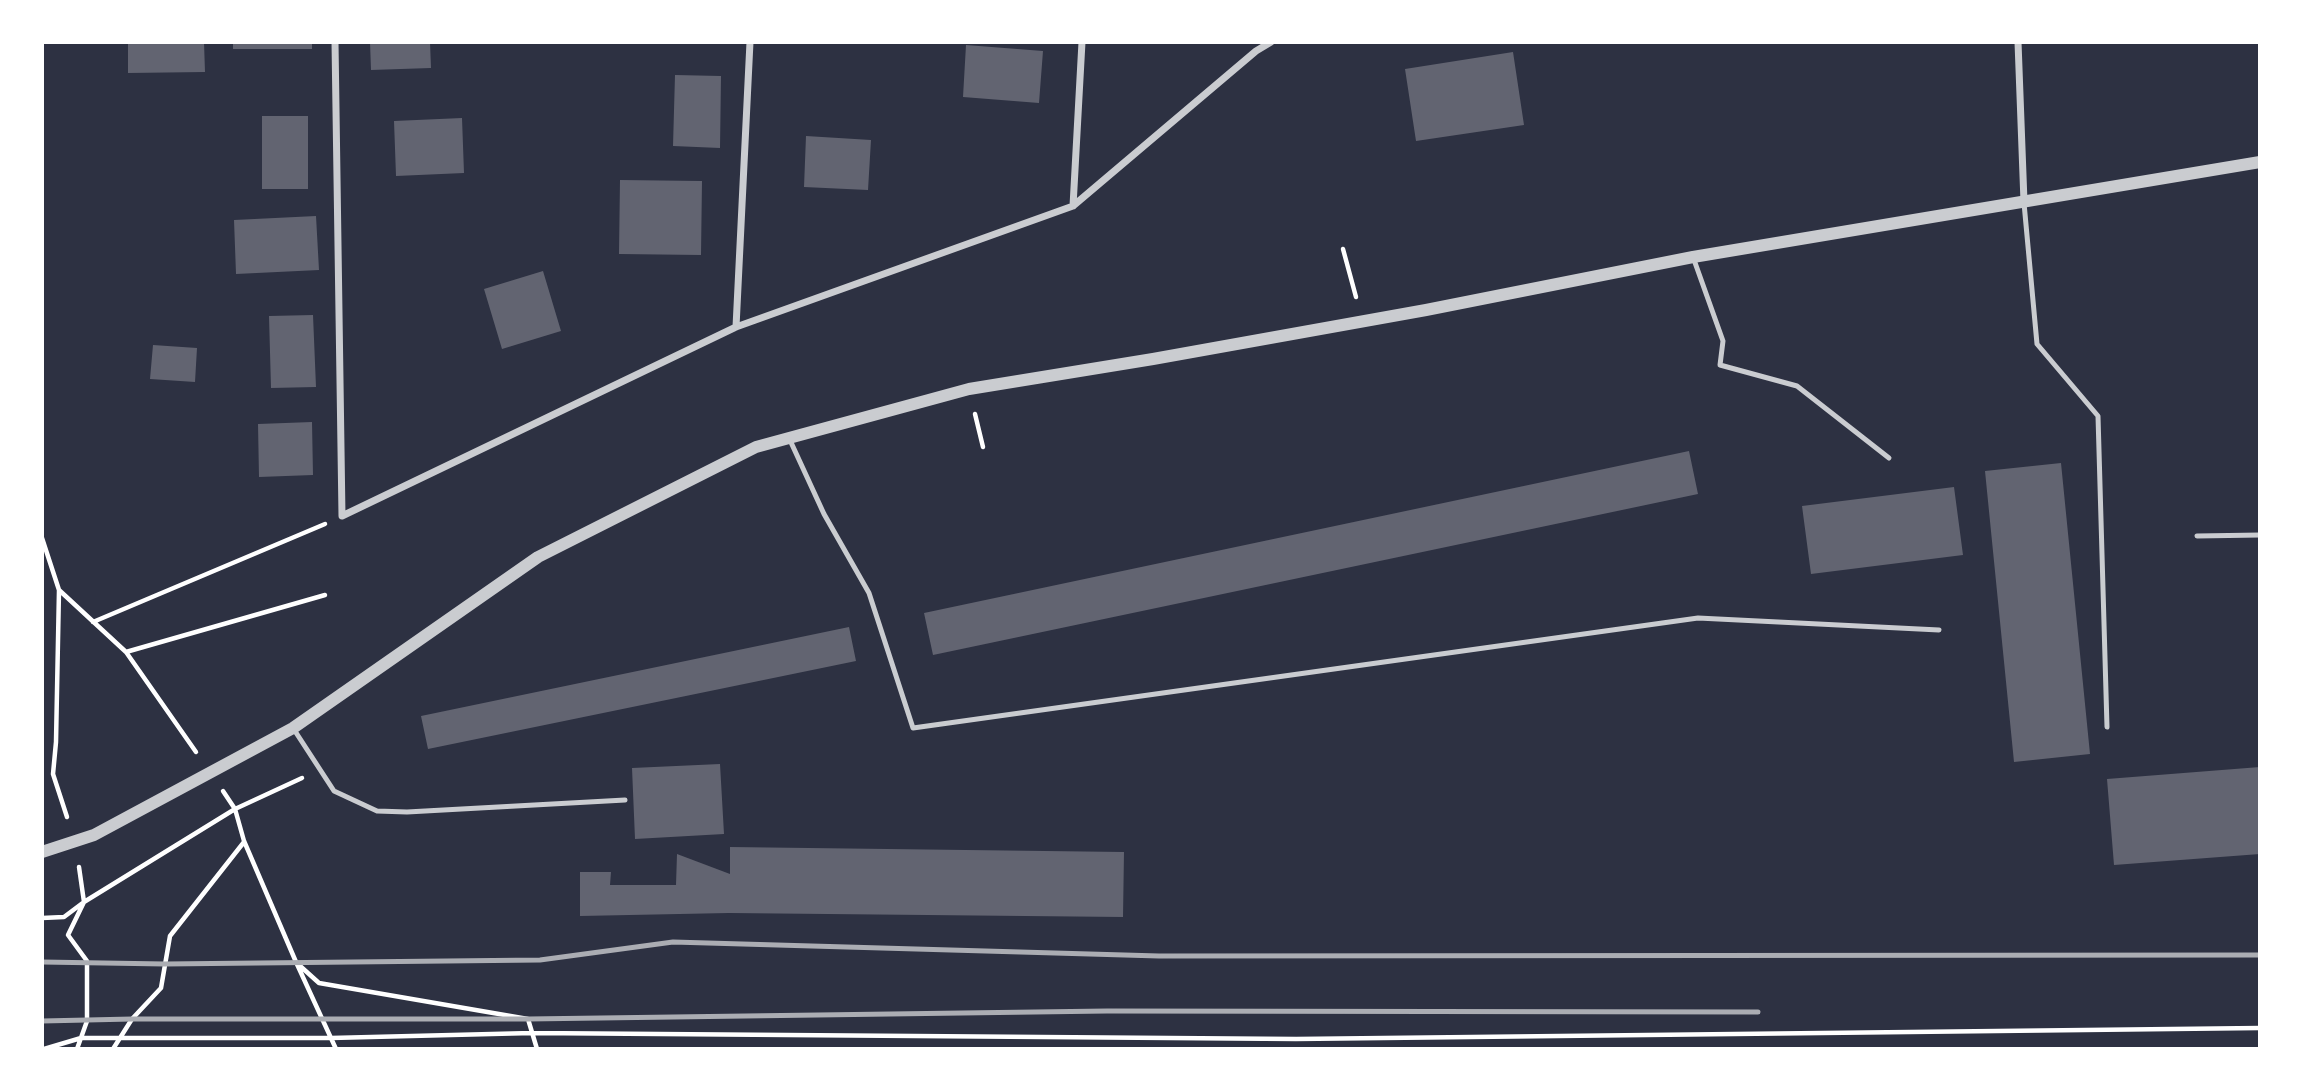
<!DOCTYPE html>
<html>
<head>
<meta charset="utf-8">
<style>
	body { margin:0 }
	#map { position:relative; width:2302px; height:1091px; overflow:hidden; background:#2d3142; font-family:Barlow,sans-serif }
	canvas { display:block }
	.frame { position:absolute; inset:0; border:44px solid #fff; pointer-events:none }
</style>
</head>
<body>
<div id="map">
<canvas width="2302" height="1091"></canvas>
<div class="frame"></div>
</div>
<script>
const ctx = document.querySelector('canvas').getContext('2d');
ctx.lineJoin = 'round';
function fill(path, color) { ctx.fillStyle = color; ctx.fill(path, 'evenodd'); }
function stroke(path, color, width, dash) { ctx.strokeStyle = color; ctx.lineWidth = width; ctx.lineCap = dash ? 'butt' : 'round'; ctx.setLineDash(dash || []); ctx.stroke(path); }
const building = new Path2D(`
	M128,42H204L205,72L128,73Z
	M233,42H312V49H233Z
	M370,42H430L431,68L371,70Z
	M966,45L1043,51L1039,103L963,97Z
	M1513,52L1524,125L1416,141L1405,69Z
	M675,75L721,76L720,148L673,146Z
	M262,116H308V189H262Z
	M462,118L464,173L396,176L394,121Z
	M806,136L871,140L868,190L804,187Z
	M620,180L702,181L701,255L619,254Z
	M316,216L319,270L236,274L234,220Z
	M543,271L561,331L502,349L484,289Z
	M313,315L316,387L271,388L269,316Z
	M153,345L197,348L195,382L150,379Z
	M312,422L313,475L259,477L258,424Z
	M1689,451L1698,494L933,655L924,613Z
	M2061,463L2090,754L2014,762L1985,471Z
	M1954,487L1963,555L1811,574L1802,506Z
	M849,627L856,661L428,749L421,716Z
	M720,764L724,834L635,839L632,768Z
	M2260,767V854L2114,865L2107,779Z
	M730,847L1124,852L1123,917L729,913L580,916V872H611L610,885H676L677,854L730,874Z`);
const path = new Path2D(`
	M1343,249L1356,297
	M975,414L983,447
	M42,538L59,590L126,652L325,595
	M59,590L56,742L53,774L67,817
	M93,622L325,524
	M126,652L196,752
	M223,791L235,809L244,841L296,962L336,1049
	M42,918L64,917L84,902L79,867
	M299,965L319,983L528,1019L537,1049
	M44,1049L81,1038H331L532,1033L1296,1039L2260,1028
	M77,1049L87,1021V961L68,935L84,902L235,809L302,778
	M113,1049L132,1019L161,988L170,936L244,842`);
const service = new Path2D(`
	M2024,203L2037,344L2098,416L2107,727
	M1693,257L1723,341L1720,365L1797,386L1889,458
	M789,438L824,514L869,593L913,728L1698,618L1939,630
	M2197,536L2260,535
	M293,728L334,791L377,811L407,812L625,800`);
const minor = new Path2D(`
	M335,42L342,516L736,327L1073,206L1256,51L1271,42
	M2018,42L2024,202
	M1073,206L1082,42
	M736,327L750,42`);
const tertiary = new Path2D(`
	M42,852L94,835L293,728L538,557L756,447L969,389L1153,359L1426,310L1693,257L2260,162`);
const rail = new Path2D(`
	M42,962L165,964L540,960L673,942L1159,956L2260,955
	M42,1021L132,1019H528L1107,1011L1758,1012`);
fill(building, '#626471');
stroke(path, '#fff', 4.5);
stroke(service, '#caccd0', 5);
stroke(minor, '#caccd0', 7);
stroke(tertiary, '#caccd0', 12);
stroke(rail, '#abadb3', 5);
</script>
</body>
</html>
